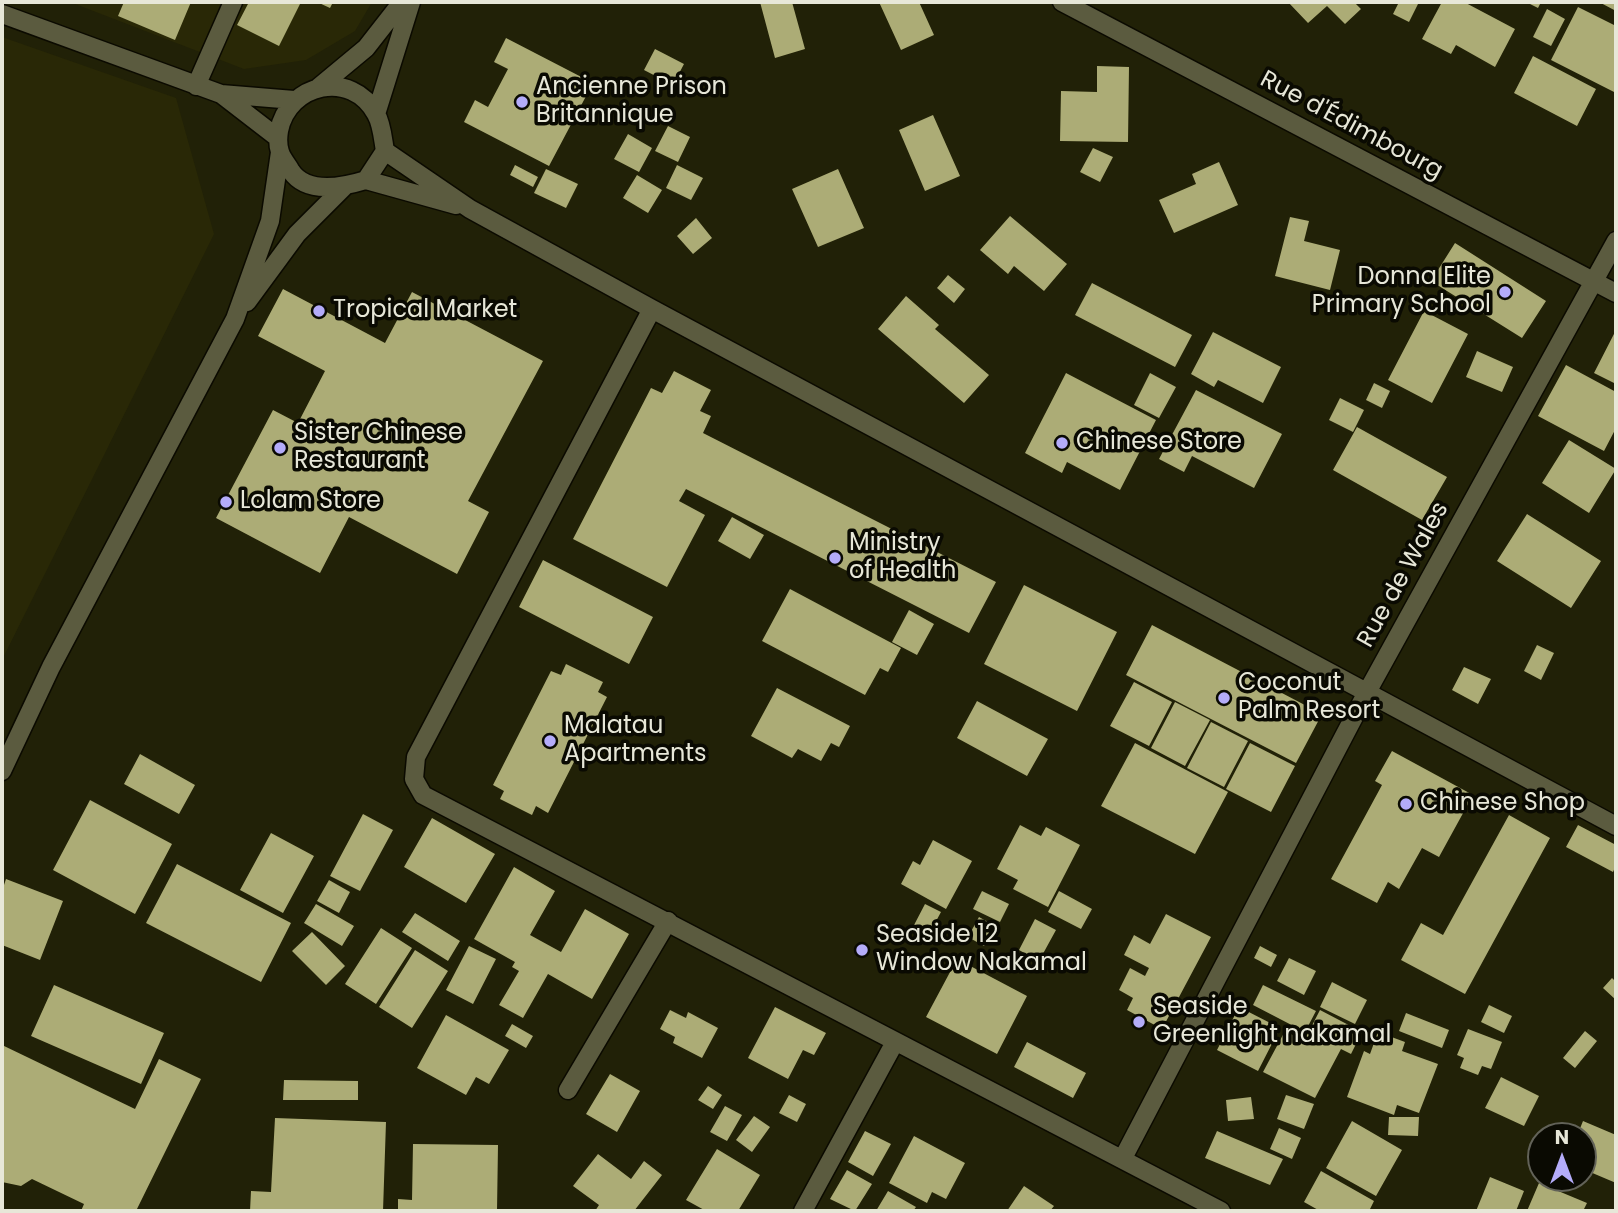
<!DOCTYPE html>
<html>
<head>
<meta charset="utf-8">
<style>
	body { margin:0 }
	#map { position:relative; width:1618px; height:1213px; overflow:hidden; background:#212107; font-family:Poppins,sans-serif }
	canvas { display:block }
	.frame { position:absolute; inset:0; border:4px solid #e7e7d8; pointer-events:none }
	.north { position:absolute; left:1527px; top:1122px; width:70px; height:70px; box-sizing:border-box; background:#0a0a02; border:2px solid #626258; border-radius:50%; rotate:0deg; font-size:19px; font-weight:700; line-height:28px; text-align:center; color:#e7e7d8 }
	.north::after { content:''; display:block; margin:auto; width:24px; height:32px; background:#b4acf9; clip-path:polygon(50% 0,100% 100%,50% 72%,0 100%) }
</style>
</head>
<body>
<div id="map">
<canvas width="1618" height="1213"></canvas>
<div class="frame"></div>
<div class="north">N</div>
</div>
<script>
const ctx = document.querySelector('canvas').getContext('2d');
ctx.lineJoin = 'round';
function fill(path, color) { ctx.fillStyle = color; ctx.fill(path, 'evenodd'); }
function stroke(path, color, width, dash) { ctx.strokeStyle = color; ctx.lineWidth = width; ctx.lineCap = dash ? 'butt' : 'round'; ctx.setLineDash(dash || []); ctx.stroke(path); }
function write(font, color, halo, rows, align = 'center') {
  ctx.font = font + ' Poppins,sans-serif'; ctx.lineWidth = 7; ctx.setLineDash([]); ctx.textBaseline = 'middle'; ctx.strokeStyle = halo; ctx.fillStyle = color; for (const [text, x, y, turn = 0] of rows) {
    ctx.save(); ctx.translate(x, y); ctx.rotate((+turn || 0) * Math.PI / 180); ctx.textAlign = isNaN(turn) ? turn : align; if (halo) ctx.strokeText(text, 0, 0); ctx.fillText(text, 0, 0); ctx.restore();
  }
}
const built = new Path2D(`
	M70,2H372L355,31L306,60L244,69Z
	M2,37L176,98L214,234L2,660Z`);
const building = new Path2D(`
	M124,2H191L175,40L118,16Z
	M249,2H301L279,46L237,25Z
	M317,2H333L330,8Z
	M760,2H792L805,49L775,58Z
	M879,2H919L934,35L901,50Z
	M1288,2H1354L1361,9L1345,24L1327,6L1308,23Z
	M1399,2H1419L1409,22L1393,14Z
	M1442,2H1464L1515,29L1495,67L1456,45L1451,54L1422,39Z
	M1526,2H1541L1538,8Z
	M1599,2H1616V11Z
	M1578,7L1616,26V93L1551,60Z
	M1547,9L1565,19L1551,46L1533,37Z
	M506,38L593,83L549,166L464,122L475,100L488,107L508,69L494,62Z
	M655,49L684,64L673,85L644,70Z
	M1533,56L1596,89L1577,126L1514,93Z
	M1097,66L1129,67L1128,142L1060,141L1061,91L1097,92Z
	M933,115L960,176L925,191L899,130Z
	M668,126L690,137L678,162L655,151Z
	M628,134L652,148L639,172L614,159Z
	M1093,148L1113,157L1100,182L1080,172Z
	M1219,162L1238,205L1174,233L1159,200L1196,184L1192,174Z
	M515,165L538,177L533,187L510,175Z
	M677,165L703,178L691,200L666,188Z
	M546,169L578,184L566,208L534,193Z
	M838,169L864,228L818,247L792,189Z
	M637,175L662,190L648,213L623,198Z
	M1010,216L1067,264L1044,291L1014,266L1008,274L980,250Z
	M1290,217L1309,221L1304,241L1340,250L1330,290L1275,276Z
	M696,218L712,238L693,254L677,236Z
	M1455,243L1546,301L1522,338L1431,281Z
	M948,275L965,289L954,303L937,288Z
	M1092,283L1192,335L1175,367L1075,315Z
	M283,289L385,343L412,292L543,361L468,501L489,512L457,574L349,517L320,573L216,518L273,410L298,423L325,371L258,336Z
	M906,296L939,325L935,329L989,375L964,403L878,329Z
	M1424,311L1468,334L1432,403L1388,380Z
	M1616,330V384L1594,373Z
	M1213,332L1281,367L1263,403L1218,380L1214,387L1191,374Z
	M1477,351L1513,367L1502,392L1466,377Z
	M1566,365L1616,392V428L1604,451L1538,416Z
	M674,371L711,390L700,411L711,416L703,433L996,582L969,633L686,489L679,501L705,515L667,587L573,539L651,388L662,393Z
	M1066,373L1156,420L1120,490L1067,462L1062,473L1025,453Z
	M1150,373L1176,387L1159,418L1134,405Z
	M1374,383L1390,391L1382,408L1366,400Z
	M1196,390L1282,434L1254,488L1192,456L1184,472L1159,459Z
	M1340,398L1364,410L1353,432L1329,420Z
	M1357,427L1447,477L1422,520L1333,470Z
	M1569,440L1616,469L1589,513L1542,483Z
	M1527,514L1601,561L1571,608L1497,561Z
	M732,517L764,535L750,559L718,541Z
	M543,560L653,617L629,664L519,607Z
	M1024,585L1117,632L1077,711L984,664Z
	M790,589L901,648L888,672L880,668L865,695L762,641Z
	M909,610L934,624L917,655L892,642Z
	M1152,625L1322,714L1296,763L1126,675Z
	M1537,645L1554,653L1541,680L1524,671Z
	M566,664L603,682L598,692L607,697L548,813L536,806L532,815L500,799L504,791L493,785L551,671L561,675Z
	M1464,667L1491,679L1478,704L1452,690Z
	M1134,682L1172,702L1149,746L1110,726Z
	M777,688L850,726L839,747L831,743L821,761L798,749L792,758L751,736Z
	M977,701L1048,739L1027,776L957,738Z
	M1175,702L1210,720L1185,766L1151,748Z
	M1211,722L1248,741L1224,787L1187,768Z
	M1135,743L1228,792L1195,854L1101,806Z
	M1250,743L1295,766L1271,812L1226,789Z
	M1392,751L1473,795L1439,857L1422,848L1399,889L1388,882L1377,903L1331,879L1382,785L1375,781Z
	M140,754L195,785L179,814L124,784Z
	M90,800L172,844L135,914L53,870Z
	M363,814L393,830L360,891L330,876Z
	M1509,815L1550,838L1465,994L1401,960L1421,923L1443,935Z
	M432,818L495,854L466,903L404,867Z
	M1020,825L1041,836L1046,827L1080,845L1048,907L1013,889L1018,880L997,869Z
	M1578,825L1616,845V865L1613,872L1566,847Z
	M271,833L314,856L283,913L240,890Z
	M933,840L972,861L946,909L901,884L913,861L920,865Z
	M177,864L291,923L261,982L146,923Z
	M514,867L555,891L530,935L561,952L585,909L629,934L592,999L548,974L523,1018L499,1005L519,971L512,967L515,962L474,939Z
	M6,879L63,901L40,960L2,945V891Z
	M329,880L350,892L339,913L317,901Z
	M982,891L1009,904L1000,922L973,909Z
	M1059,891L1092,909L1081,929L1048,912Z
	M316,904L354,926L342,946L304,923Z
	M925,904L941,912L928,936L913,927Z
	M415,913L460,941L448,961L402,932Z
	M1166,914L1211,937L1162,1029L1127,1010L1133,998L1119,990L1130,968L1145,976L1149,968L1124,955L1134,935L1150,944Z
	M979,917L995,926L984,946L968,937Z
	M1035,919L1056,930L1039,961L1019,950Z
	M381,928L412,948L376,1004L345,984Z
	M312,932L345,966L326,985L292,951Z
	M469,946L496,959L473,1004L446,990Z
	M1260,946L1277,955L1271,967L1254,958Z
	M415,950L448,971L412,1028L379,1007Z
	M1289,958L1316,971L1304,995L1277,981Z
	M957,959L1027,996L997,1054L926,1017Z
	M1612,978L1616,982V1000L1603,988Z
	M1332,982L1367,1000L1355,1024L1320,1007Z
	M54,985L164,1033L141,1084L31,1036Z
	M1263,985L1316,1011L1305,1032L1253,1005Z
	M1489,1005L1512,1016L1504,1033L1481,1022Z
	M775,1007L826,1033L814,1055L803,1050L788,1079L748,1058Z
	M1239,1007L1280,1028L1258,1071L1217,1050Z
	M670,1010L686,1018L688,1012L718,1028L702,1058L673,1043L675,1037L660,1029Z
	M1320,1010L1362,1032L1351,1054L1341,1049L1315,1098L1263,1072L1285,1031L1304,1041Z
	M1406,1013L1449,1030L1442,1048L1399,1031Z
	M446,1015L509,1050L489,1084L476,1077L466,1095L417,1068Z
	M512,1024L533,1036L526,1048L505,1036Z
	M1468,1029L1502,1042L1491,1069L1482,1066L1478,1075L1460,1068L1464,1058L1457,1055Z
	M1585,1031L1597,1041L1575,1068L1563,1058Z
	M1378,1032L1405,1042L1402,1051L1438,1064L1419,1113L1397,1105L1394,1115L1347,1097L1364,1051L1370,1054Z
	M1027,1042L1086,1073L1073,1098L1014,1067Z
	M2,1045L135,1109L159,1059L201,1079L136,1211H81L84,1204L32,1179L21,1186L2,1182Z
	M610,1074L640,1091L617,1132L586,1114Z
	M1501,1077L1539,1096L1524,1126L1485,1108Z
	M284,1080L358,1081V1100H283Z
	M708,1086L722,1095L713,1109L698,1100Z
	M789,1095L806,1104L797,1122L779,1113Z
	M1286,1095L1314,1104L1304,1129L1277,1119Z
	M1251,1097L1254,1119L1228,1121L1226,1100Z
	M725,1106L742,1115L727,1141L710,1132Z
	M754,1116L770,1127L752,1152L736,1140Z
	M1389,1117H1419L1418,1136L1388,1135Z
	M275,1118L386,1122L383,1211H250L251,1191L271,1192Z
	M1352,1121L1402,1150L1376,1196L1326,1168Z
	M1583,1121L1616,1135V1183L1583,1169V1136H1577Z
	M1279,1128L1301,1138L1292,1159L1270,1149Z
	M865,1131L891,1144L873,1176L848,1162Z
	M1217,1131L1283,1159L1270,1185L1205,1158Z
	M914,1136L965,1163L946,1199L932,1192L927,1203L889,1183Z
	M413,1144L498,1145L497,1211H398V1199L412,1200Z
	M717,1149L760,1175L738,1211H706L686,1200Z
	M598,1154L631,1179L644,1161L662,1175L634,1211H595L599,1205L573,1186Z
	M847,1170L872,1184L855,1211L830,1199Z
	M1321,1171L1374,1201L1369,1211H1320L1304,1202Z
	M1490,1177L1524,1191L1516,1211H1476Z
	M1539,1183L1587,1203L1583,1211H1527Z
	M1024,1186L1054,1206L1050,1211H1007Z
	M888,1191L916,1207L913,1211H876Z`);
const minor = new Path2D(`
	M1062,2L1616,293
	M2,14L221,94L294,100
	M196,86L233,2
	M319,87L366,48L402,2
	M221,94L278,138
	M376,114L411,2
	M385,151L366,180C343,187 307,195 291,171C288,165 282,159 280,152C278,146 278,137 279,131C288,83 352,69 376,114C382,124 383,140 385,151L470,209L652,309L1616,826
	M366,180L456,205
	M247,302L297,234L344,187
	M652,309L416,757L414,779L423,795L1221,1211
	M2,771L51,667L235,319L270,221L280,152
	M568,1090L668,921
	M1123,1158L1366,694L1616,241
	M803,1211L895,1042`);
const markers = [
	[522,102,7,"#b4acf9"],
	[1505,292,7,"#b4acf9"],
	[319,311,7,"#b4acf9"],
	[1062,443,7,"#b4acf9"],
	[280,448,7,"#b4acf9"],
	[226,502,7,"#b4acf9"],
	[835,558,7,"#b4acf9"],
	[1224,698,7,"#b4acf9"],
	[550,741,7,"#b4acf9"],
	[1406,804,7,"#b4acf9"],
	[862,950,7,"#b4acf9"],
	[1139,1022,7,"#b4acf9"]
];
const poiNames = [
	["Ancienne Prison",536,88],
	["Britannique",536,116],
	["Donna Elite",1491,278,"right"],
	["Primary School",1491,306,"right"],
	["Tropical Market",333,311],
	["Sister Chinese",294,434],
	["Restaurant",294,462],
	["Chinese Store",1076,443],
	["Lolam Store",240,502],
	["Ministry",849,544],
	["of Health",849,572],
	["Coconut",1238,684],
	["Palm Resort",1238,712],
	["Malatau",564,727],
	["Apartments",564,755],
	["Chinese Shop",1420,804],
	["Seaside 12",876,936],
	["Window Nakamal",876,964],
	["Seaside",1153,1008],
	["Greenlight nakamal",1153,1036]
];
const streetNames = [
	["Rue d'Édimbourg",1351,126,28],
	["Rue de Wales",1404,575,-61]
];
fill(built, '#292806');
fill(building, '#acac76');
stroke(minor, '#0b0a00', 21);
stroke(minor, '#5b5b3f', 18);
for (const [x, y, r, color] of markers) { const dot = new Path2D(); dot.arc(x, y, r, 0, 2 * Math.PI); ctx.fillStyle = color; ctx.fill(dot); stroke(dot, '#0a0a02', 2.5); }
write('24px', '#e7e7d8', '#0a0a02', poiNames, 'left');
write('24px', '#e7e7d8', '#0a0a02', streetNames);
</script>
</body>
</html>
